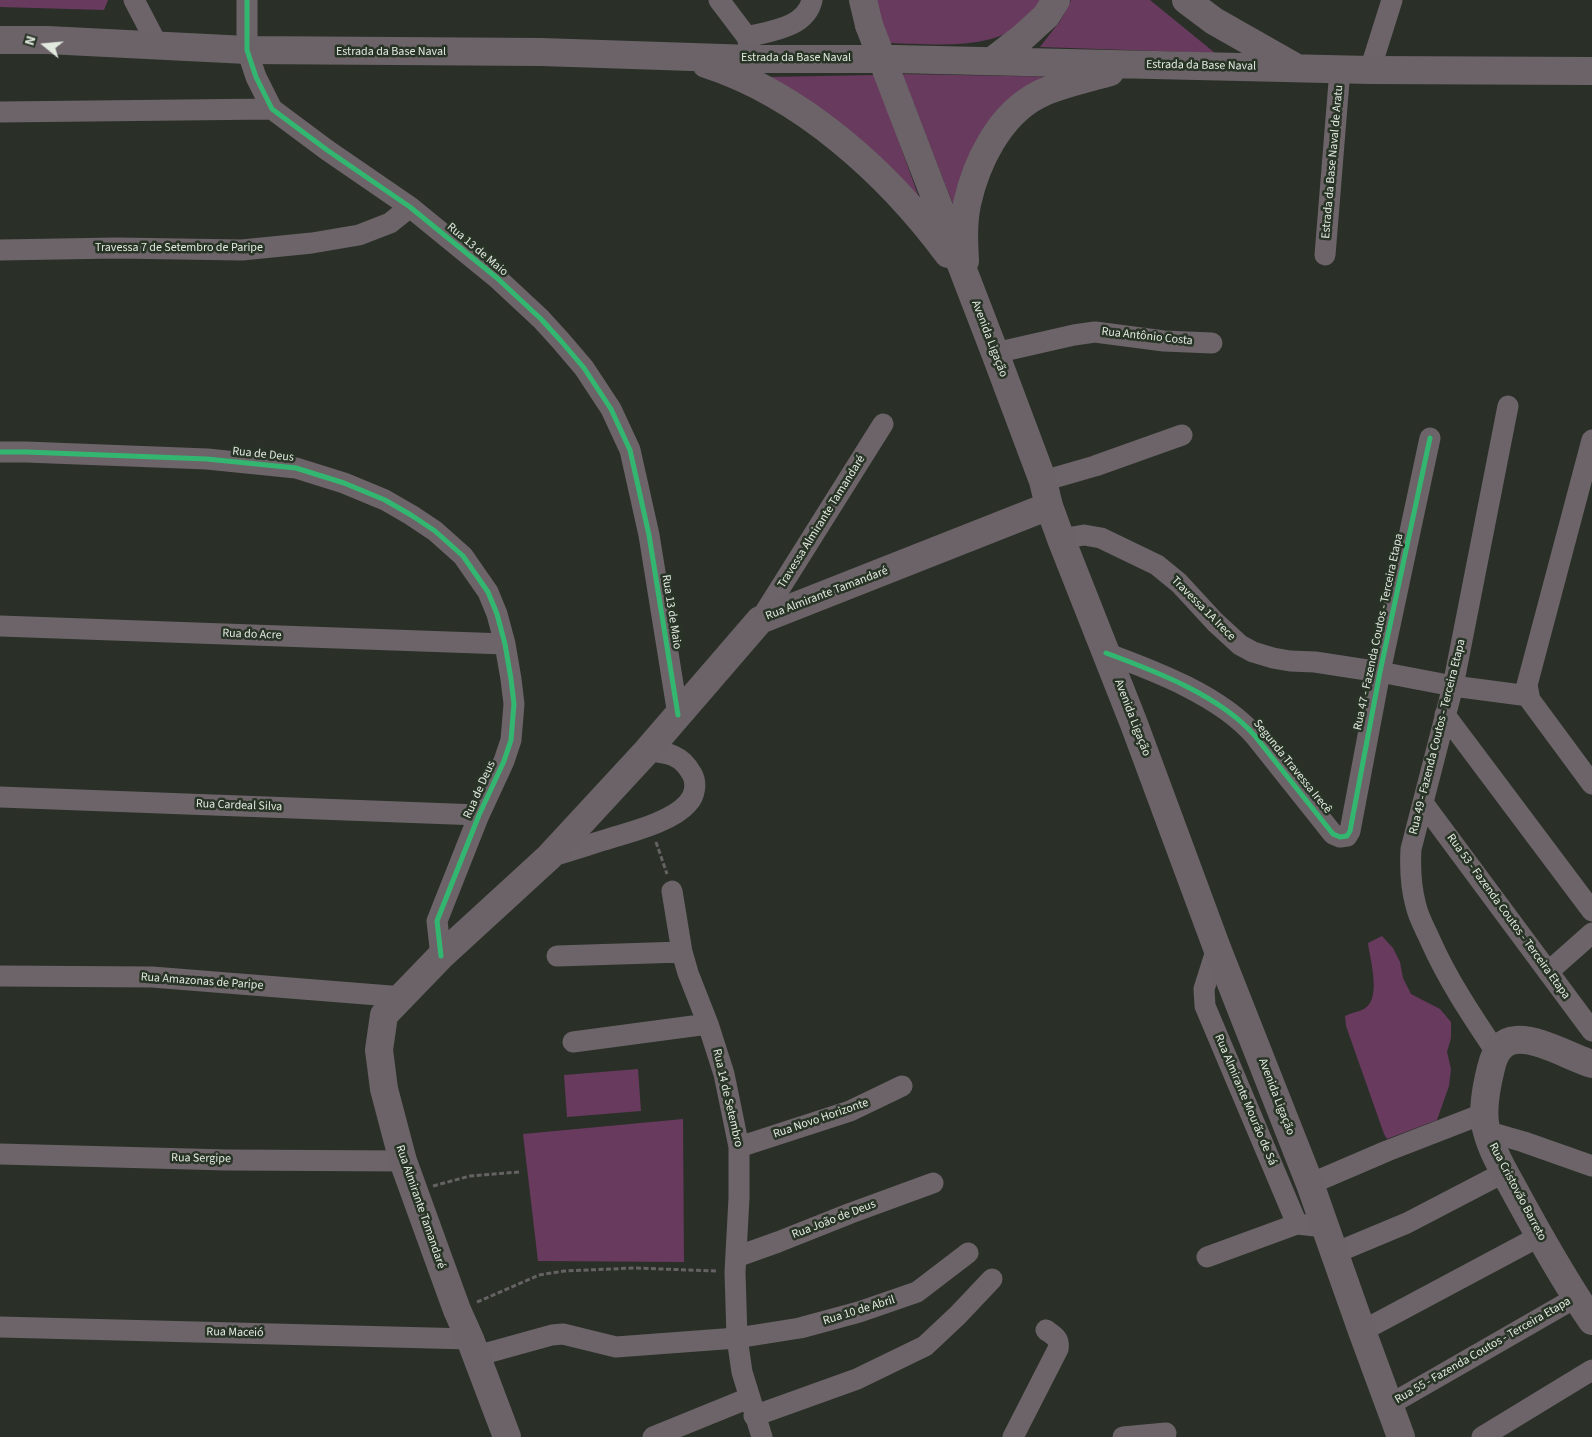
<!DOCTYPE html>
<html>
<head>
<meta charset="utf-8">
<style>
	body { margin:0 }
	#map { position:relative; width:1592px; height:1437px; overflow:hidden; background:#2a3028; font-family:"Source Sans 3",sans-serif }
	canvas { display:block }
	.north { position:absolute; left:20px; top:20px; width:50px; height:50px; -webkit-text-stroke:4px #283425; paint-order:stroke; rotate:287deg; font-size:14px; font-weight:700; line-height:20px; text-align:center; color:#e2eae0 }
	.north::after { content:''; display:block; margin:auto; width:18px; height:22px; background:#e2eae0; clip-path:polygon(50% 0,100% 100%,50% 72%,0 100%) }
</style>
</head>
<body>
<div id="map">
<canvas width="1592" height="1437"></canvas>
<div class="north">N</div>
</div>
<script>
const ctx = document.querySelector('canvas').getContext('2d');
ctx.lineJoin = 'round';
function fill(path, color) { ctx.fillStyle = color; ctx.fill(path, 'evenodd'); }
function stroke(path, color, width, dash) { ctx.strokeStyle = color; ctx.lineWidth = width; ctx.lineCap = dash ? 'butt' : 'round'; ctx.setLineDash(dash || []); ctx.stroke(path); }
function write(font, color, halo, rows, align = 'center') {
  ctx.font = font + ' "Source Sans 3",sans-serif'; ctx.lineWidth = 5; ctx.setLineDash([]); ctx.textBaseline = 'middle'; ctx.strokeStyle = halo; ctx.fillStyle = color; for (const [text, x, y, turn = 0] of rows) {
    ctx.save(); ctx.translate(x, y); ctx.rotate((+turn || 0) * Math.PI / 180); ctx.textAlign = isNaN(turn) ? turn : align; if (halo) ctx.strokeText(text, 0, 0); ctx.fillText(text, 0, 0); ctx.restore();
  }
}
const green = new Path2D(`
	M0,0H108L104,10L0,7Z
	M876,0H1043C1034,9 1025,20 1015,28C985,50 927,44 890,43L881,20Z
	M1071,0H1150L1215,53L1040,47L1060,21Z
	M902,74L1064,77L1046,84L956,212Z
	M875,75L922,206L767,77Z
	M1382,936L1393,948L1400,962L1403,978L1411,994L1440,1009L1451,1022V1038L1447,1052L1451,1069L1449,1086L1437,1120L1387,1139L1384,1134L1346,1026L1345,1016C1351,1013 1358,1012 1364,1009C1382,999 1370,960 1368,943Z
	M638,1069L641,1111L567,1117L564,1075Z
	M683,1119L684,1262L538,1261L523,1134Z`);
const path = new Path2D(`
	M656,842L667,874
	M433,1186L470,1176L519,1172
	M477,1302L539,1275L564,1271L634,1268L717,1271`);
const minor = new Path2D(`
	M134,0L158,46
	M247,0V50L256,77L272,109L327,150L410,207L497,278L541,319L561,341L584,368L611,409L630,450L649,535L678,715
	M719,0L747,37L751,51
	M747,37C770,31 806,28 812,0
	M1370,70L1392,0
	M0,112L272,109
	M0,250L117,248L242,250L312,243L359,235L390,223L410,207
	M1325,255L1340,69
	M995,353L1074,335L1095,332L1164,341L1212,343
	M1592,440L1527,685L1530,700L1592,784
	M0,452H26L207,459L296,468L344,483L385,500L411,515L435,531L463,556L488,592L497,614L505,644L511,679L514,704L511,740L504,761L479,815L437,921L441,956
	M1043,481L1095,466L1182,435
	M1061,539L1084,535L1101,538L1157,565L1179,583L1215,622L1240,645L1253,652L1273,658L1290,661L1315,662L1380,672L1453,686L1529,696
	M760,620L883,424
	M0,626L505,644
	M1106,653C1155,671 1221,696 1255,736L1333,834L1340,837L1347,836L1350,831L1380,672L1430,438
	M1445,715L1592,911
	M0,797L479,815
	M1423,803L1592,1031
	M549,857C570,851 591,844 611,838C634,831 673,821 688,803C695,796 697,783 692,774C681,754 668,753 647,751
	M672,891L682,952L688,973L708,1024L724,1074L739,1147V1198L735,1272L737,1338L742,1372L762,1437
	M1217,948L1204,989L1205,1006L1297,1224L1325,1227
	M557,956L682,952
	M1548,972L1592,933
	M0,976L152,977L403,997
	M573,1042L708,1024
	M1496,1052C1472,1016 1449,982 1431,942C1426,930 1419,919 1416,906C1411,888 1410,867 1411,849L1453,686L1508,406
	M1486,1131L1524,1142L1592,1166
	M739,1147L850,1111L902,1086
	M0,1154L227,1160L403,1161
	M1310,1184L1387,1151L1485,1113
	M1335,1253L1407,1223L1505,1172
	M736,1257L778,1242L851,1213L933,1183
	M1207,1257L1297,1224
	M0,1327L470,1339
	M1362,1331L1540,1236
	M476,1356L552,1335L563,1334L616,1347L737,1338L800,1328L859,1312L917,1292L968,1253
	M1389,1405L1577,1297
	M754,1416L857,1379L925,1346L958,1315L992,1279
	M653,1437L749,1398
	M1013,1437L1058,1349C1060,1338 1054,1336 1046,1330
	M1123,1437L1166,1433
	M1482,1437L1592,1370`);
const major = new Path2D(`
	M863,0L869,25
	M1186,0L1214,21L1295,67
	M0,40H47L247,50L541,52L753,59H895L1370,70L1592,71
	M992,61L1023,37L1046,16L1056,0
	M706,64C802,95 889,174 948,254
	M900,106L995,353L1043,481L1049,506L1061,539L1134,724L1217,948L1310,1184L1362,1331L1401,1437
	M965,261C964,242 963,223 967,204C976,163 999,115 1038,95C1056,85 1090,78 1110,72
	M1592,1064C1570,1057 1539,1038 1516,1040C1500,1041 1494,1055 1491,1068C1486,1088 1481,1113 1487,1132C1493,1155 1507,1176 1518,1197C1541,1239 1565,1282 1592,1321
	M507,1437L470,1339L457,1310L403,1161L384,1089L379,1050L384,1015L441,956L549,857L647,751L760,620L1049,506`);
const majorBridge = new Path2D(`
	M869,25L900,106`);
const cycleway = new Path2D(`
	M247,0V50L256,77L272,109L327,150L410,207L497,278L541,319L561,341L584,368L611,409L630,450L649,535L678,715
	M0,452H26L207,459L296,468L344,483L385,500L411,515L435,531L463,556L488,592L497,614L505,644L511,679L514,704L511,740L504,761L479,815L437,921L441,956
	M1106,653C1155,671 1221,696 1255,736L1333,834L1340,837L1347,836L1350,831L1380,672L1430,438`);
const streetNames = [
	["Estrada da Base Naval",391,52],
	["Estrada da Base Naval",796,58],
	["Estrada da Base Naval",1201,66,1],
	["Estrada da Base Naval de Aratu",1333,162,-85],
	["Travessa 7 de Setembro de Paripe",179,248],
	["Rua 13 de Maio",477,250,40],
	["Rua Antônio Costa",1147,337,6],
	["Avenida Ligação",989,339,69],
	["Rua de Deus",263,455,6],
	["Travessa Almirante Tamandaré",822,522,-58],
	["Rua Almirante Tamandaré",827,594,-21],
	["Travessa 1A Irece",1203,609,45],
	["Rua 13 de Maio",671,612,81],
	["Rua 47 - Fazenda Coutos - Terceira Etapa",1379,632,-78],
	["Rua do Acre",252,635,2],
	["Avenida Ligação",1132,718,69],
	["Rua 49 - Fazenda Coutos - Terceira Etapa",1438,737,-76],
	["Segunda Travessa Irecê",1292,767,51],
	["Rua de Deus",480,790,-66],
	["Rua Cardeal Silva",239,806,2],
	["Rua 53 - Fazenda Coutos - Terceira Etapa",1508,917,54],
	["Rua Amazonas de Paripe",202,982,4],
	["Avenida Ligação",1276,1097,69],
	["Rua 14 de Setembro",727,1098,77],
	["Rua Almirante Mourão de Sá",1245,1100,67],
	["Rua Novo Horizonte",821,1119,-19],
	["Rua Sergipe",201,1159,1],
	["Rua Cristovão Barreto",1517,1192,62],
	["Rua Almirante Tamandaré",420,1207,71],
	["Rua João de Deus",834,1220,-21],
	["Rua 10 de Abril",859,1311,-17],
	["Rua Maceió",235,1333,1],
	["Rua 55 - Fazenda Coutos - Terceira Etapa",1483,1351,-30]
];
fill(green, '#683a5e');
stroke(path, '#656263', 3, [5, 2.5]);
stroke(minor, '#6c6469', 21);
stroke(major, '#6b6368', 28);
stroke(majorBridge, '#6b6368', 28);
stroke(cycleway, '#33b770', 5);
write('12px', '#e2eae0', '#283425', streetNames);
</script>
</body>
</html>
